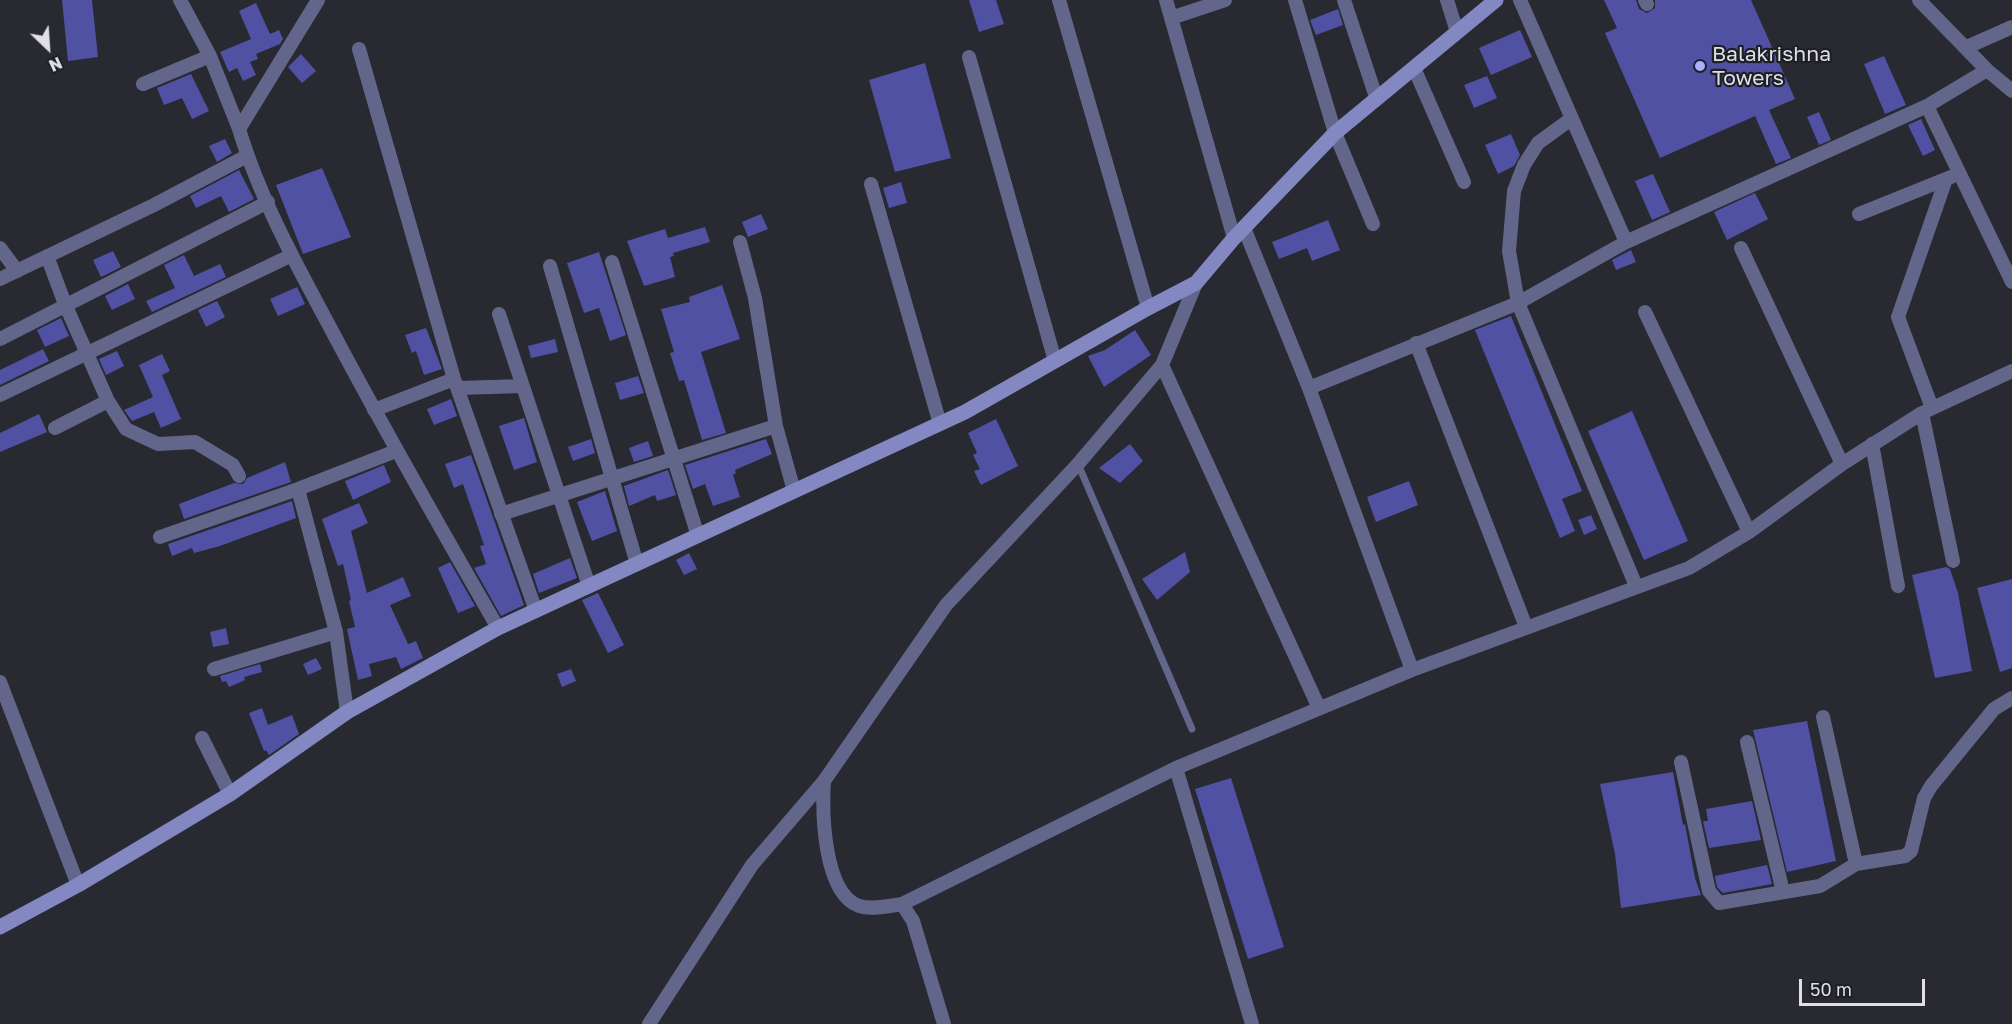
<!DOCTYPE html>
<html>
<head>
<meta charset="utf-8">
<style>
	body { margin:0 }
	#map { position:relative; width:2012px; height:1024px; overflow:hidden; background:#282931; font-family:"Golos Text",sans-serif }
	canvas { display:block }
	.north { position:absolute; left:18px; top:18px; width:60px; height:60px; -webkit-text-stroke:4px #1e1f27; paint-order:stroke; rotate:155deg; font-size:16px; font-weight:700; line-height:24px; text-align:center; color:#dfdfe5 }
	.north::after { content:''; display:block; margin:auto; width:21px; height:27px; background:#dfdfe5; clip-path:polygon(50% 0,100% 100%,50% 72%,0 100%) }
	.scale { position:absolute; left:1799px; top:979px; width:126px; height:27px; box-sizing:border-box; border:3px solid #dfdfe5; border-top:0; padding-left:8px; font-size:18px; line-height:21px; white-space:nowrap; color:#dfdfe5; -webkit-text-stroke:4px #1e1f27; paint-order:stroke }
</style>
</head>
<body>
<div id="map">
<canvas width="2012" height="1024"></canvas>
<div class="north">N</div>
<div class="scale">50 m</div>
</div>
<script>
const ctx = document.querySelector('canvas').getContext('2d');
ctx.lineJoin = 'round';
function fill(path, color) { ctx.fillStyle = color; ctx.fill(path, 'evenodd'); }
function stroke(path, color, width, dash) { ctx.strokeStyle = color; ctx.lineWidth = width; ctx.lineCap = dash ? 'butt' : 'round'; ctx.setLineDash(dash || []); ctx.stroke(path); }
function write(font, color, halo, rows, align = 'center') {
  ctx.font = font + ' "Golos Text",sans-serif'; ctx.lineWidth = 4.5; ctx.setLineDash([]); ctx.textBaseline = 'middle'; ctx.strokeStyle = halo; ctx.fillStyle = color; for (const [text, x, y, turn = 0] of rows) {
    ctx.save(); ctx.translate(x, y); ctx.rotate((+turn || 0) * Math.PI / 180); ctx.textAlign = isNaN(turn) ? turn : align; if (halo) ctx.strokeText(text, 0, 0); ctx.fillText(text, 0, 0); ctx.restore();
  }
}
const building = new Path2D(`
	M62,0H92L98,57L68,61Z
	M969,0H996L1004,24L979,32Z
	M1604,0H1636L1639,9L1647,13L1655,8V0H1751L1795,99L1769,110L1791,158L1776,164L1755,116L1660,158L1605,33L1617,28Z
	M256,3L270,34L279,30L283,39L280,44L256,54L258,59L250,62L256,75L243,81L237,68L229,72L220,52L251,39L239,11Z
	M1338,9L1343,25L1316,35L1310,20Z
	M1520,30L1532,57L1491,75L1479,48Z
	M301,54L316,71L302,83L288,67Z
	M1884,56L1906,105L1885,114L1864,64Z
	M925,63L951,158L895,172L869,80Z
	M191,74L209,111L192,119L182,98L164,105L157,88Z
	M1487,76L1497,98L1474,108L1464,85Z
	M1819,112L1831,140L1819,145L1807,117Z
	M1921,119L1935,150L1923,156L1908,125Z
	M1511,134L1520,155L1514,166L1498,174L1485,145Z
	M225,139L232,153L217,162L209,146Z
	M322,168L351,237L303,254L276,185Z
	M239,170L254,199L229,212L221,196L196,208L190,196Z
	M1653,174L1670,212L1652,220L1635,181Z
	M901,182L907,203L889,208L883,188Z
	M1755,193L1768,219L1727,240L1714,212Z
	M761,214L768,229L748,237L742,222Z
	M1328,220L1340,250L1312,261L1307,248L1279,259L1272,242Z
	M705,227L710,242L673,253L674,256L670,257L675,277L644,286L627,241L665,229L668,238Z
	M1631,250L1636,262L1616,270L1612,260Z
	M113,251L121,267L101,277L93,260Z
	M599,252L626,335L610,341L599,308L584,313L567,263Z
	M184,255L194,276L220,264L226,277L152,312L146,301L175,288L164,265Z
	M128,284L135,299L112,310L105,296Z
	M722,285L740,339L701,352L726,433L702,440L684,380L679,381L670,353L674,352L661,309L690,302L689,297Z
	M297,287L305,304L278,316L270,299Z
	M217,301L225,317L206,327L198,310Z
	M1511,316L1582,491L1562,499L1575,531L1560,538L1475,330Z
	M61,318L69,336L45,347L37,330Z
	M426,328L442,369L424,375L416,351L412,353L405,335Z
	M1135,330L1151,355L1104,387L1088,356L1105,350Z
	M555,339L558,352L531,358L528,346Z
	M43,349L49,361L0,385V370Z
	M117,351L124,366L106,375L99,359Z
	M162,354L170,371L162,375L181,419L161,428L154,412L132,421L124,410L153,397L139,365Z
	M638,376L644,393L620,400L615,383Z
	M451,399L457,416L434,425L427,409Z
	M1632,411L1688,541L1644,560L1588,431Z
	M39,414L47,432L0,452V433Z
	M524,418L537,462L514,470L499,426Z
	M996,419L1018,466L981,485L974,471L980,469L973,455L977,453L968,433Z
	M591,439L595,453L573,461L568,447Z
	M766,439L772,454L735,470L736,473L733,475L740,497L713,506L705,484L693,489L685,465Z
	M648,441L653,456L634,462L629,448Z
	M1130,444L1143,461L1120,483L1099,468Z
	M471,455L524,605L501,616L474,568L486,564L480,546L484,545L463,484L454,488L445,464Z
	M285,462L291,482L184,519L179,504L234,483L243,484L247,478Z
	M384,465L391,482L353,500L345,481Z
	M668,470L676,495L657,501L655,495L629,506L624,486Z
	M1409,481L1418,505L1376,522L1367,497Z
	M605,491L617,531L592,541L577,502Z
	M292,501L296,518L220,546L194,553L192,548L172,556L168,544Z
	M359,503L368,523L351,531L367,593L403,577L411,596L390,605L408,644L416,641L423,658L401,669L396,657L369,664L372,676L358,680L347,629L355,627L349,601L351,600L343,564L338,566L322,519Z
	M1591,515L1597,529L1584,535L1578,520Z
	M1185,552L1190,572L1157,600L1142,579Z
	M689,553L697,569L684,575L676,560Z
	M570,558L577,578L539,593L533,574Z
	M450,562L475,606L458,613L438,568Z
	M1946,567L1950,569L1958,593L1972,671L1935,678L1912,575Z
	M2012,579V668L2000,672L1977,588Z
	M598,593L624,645L608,653L582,600Z
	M226,628L229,644L213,647L210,632Z
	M316,658L322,669L308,675L303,664Z
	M260,664L262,672L244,677L245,680L229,687L226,681L222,682L220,676Z
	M571,669L576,681L562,687L557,674Z
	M262,708L268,725L292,715L299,734L269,755L266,750L264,751L249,713Z
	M1807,721L1836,861L1787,872L1753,730Z
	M1673,772L1683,825L1685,824L1695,878L1701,895L1621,908L1615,854L1600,784Z
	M1231,778L1284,947L1248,959L1195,789Z
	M1752,801L1761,840L1709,848L1703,821H1708L1706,809Z
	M1767,865L1772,884L1723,893L1717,887L1715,876Z`);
const lane = new Path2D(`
	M1078,464L1192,729`);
const street = new Path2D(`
	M180,0L210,56
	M318,0L239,129C260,199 297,266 332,331C385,431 441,529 498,628
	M1059,0L1148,308
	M1166,0L1234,238
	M1295,0L1335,133L1373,224
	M1344,0L1376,97
	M1447,0L1457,32
	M1520,0L1626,242
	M1645,0L1647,4
	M1919,0L1987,70L2012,91
	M1171,18L1225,0
	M1967,47L2012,27
	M359,49L454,379L536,611
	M969,57L1055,361
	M1414,68L1464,182
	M143,84L210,56L239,129
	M1927,106L2012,282
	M1571,119L1538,143L1524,165L1514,191L1509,251L1518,303L1636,586
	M871,184L940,424
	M1859,214L1951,177
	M1244,228L1309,388L1412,670
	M740,242L755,298L776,426L794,491
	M0,248L17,271
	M1741,248L1842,464
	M47,256L65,304L108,401L55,428
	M612,262L698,536
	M550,266L637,564
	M0,279L154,205L247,156
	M1645,312L1749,532
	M499,314L589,586
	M0,339L268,202
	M1416,343L1526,627
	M1162,365L1319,708
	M458,388L523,386
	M1309,388L1518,303L1626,242L1927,106L1987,70
	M0,395L292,255
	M108,401L126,429L158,444L195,442L233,465L239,476
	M1932,408L1898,317L1946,179
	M374,410L454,379
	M1922,413L1953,561
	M1872,444L1898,586
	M298,489L336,632L347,712
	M501,514L776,426
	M160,537L298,489L396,451
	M214,669L336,632
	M0,682L78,885
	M1823,717L1856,864
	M202,738L230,794
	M1747,742L1783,892
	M1681,762L1709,891L1719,903L1820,886L1856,864L1905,856L1911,851L1924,798L1931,786L1994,709L2012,698
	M1176,768L1252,1024
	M824,781C822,811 823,893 859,906C872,910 889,906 902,904L1176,768L1412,670L1689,568L1749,532L1842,464L1922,413L2012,371
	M902,904L913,921L944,1024
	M649,1024L752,865L824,781L946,605L1078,464L1162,365L1196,283`);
const secondary = new Path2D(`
	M0,927L78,885L230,794L347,712L498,628L965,412L1148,308L1196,283L1234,238L1335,133L1496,0`);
const markers = [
	[1700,66,6,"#aab0fb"]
];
const poiNames = [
	["Balakrishna",1712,54],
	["Towers",1712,78]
];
fill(building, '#5151a4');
stroke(lane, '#63668b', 7);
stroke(street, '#63668b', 14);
stroke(secondary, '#8388c3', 15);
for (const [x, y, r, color] of markers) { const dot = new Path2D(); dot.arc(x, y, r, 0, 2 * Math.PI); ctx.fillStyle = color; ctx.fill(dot); stroke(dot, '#1e1f27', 2); }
write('21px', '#dfdfe5', '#1e1f27', poiNames, 'left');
</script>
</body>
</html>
